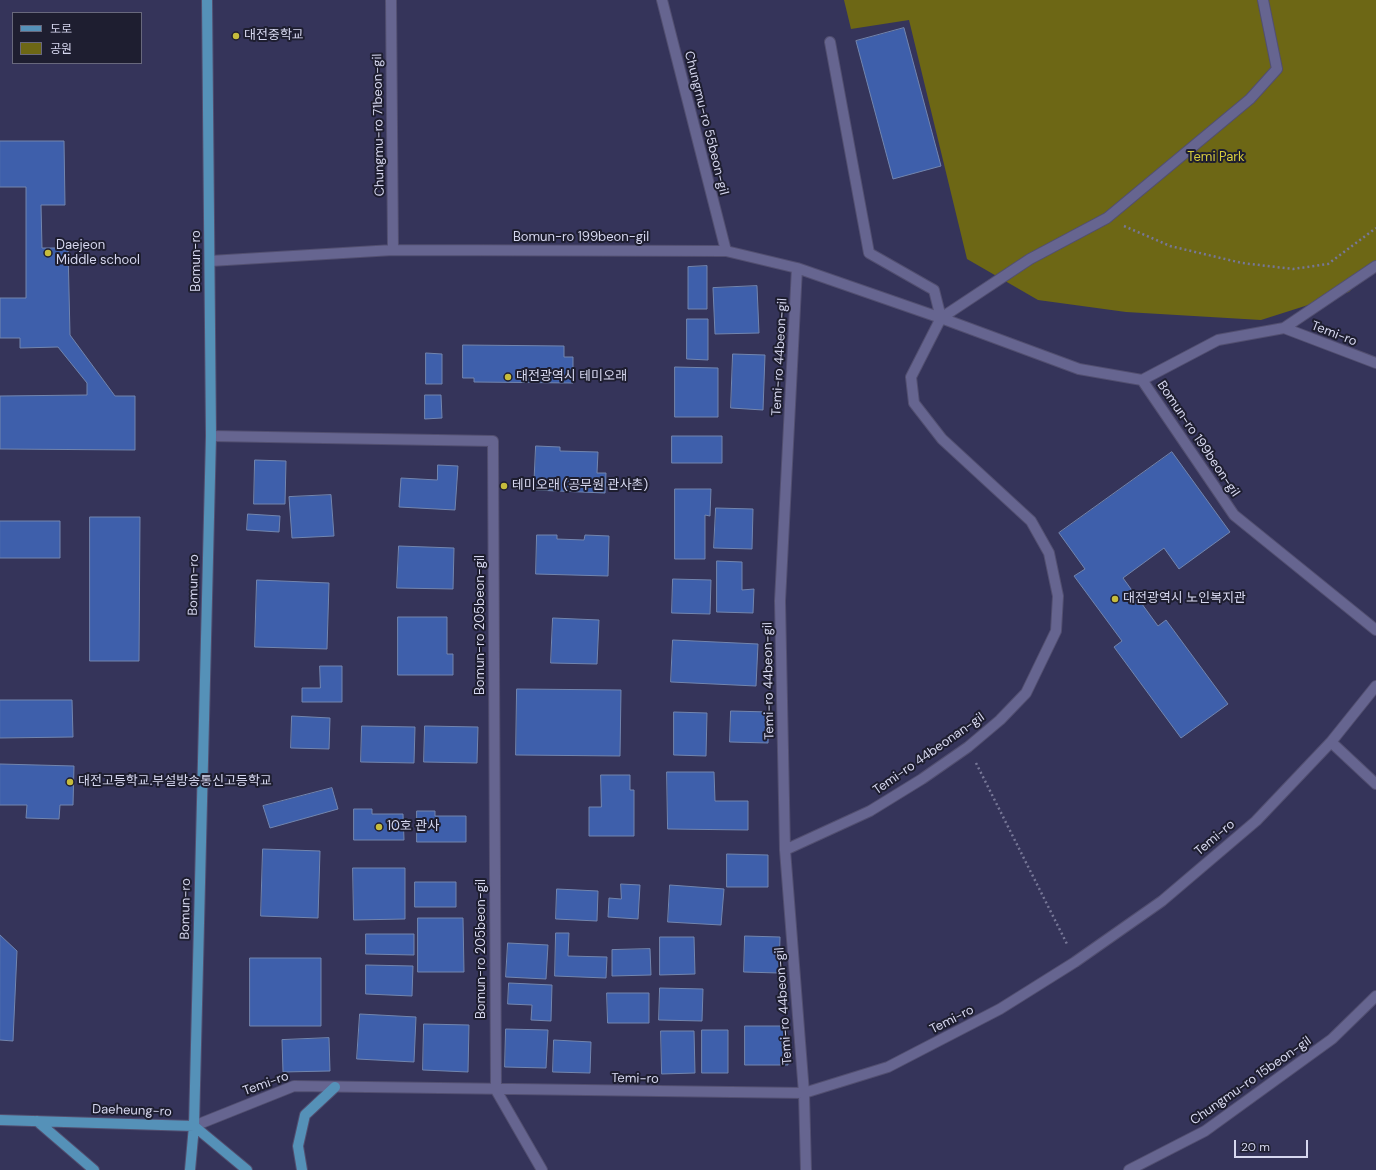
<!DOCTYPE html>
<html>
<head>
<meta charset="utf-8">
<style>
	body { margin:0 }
	#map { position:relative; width:1376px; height:1170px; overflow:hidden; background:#35345a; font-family:"DM Sans","Noto Sans KR",sans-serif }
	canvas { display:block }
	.legend { position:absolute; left:12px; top:12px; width:130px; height:52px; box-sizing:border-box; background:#1e1e30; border:1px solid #68687c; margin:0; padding:5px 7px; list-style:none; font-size:12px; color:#d6d7ef }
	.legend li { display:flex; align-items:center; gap:8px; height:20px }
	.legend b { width:20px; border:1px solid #68687c }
	.scale { position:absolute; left:1234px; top:1140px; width:74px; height:18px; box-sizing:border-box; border:2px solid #d6d7ef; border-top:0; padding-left:5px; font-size:12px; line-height:14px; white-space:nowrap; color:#d6d7ef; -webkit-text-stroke:3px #1e1e30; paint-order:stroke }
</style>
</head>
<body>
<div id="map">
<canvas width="1376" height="1170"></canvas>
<ul class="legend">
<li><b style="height:5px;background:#5591b8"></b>도로</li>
<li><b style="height:11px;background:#6d6715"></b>공원</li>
</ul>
<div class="scale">20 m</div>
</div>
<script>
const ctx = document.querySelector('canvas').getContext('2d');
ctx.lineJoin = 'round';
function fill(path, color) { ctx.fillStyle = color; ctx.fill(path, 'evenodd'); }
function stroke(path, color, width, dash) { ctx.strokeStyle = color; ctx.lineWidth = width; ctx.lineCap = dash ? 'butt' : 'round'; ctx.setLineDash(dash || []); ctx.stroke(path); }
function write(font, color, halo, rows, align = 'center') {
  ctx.font = font + ' "DM Sans","Noto Sans KR",sans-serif'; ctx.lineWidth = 4; ctx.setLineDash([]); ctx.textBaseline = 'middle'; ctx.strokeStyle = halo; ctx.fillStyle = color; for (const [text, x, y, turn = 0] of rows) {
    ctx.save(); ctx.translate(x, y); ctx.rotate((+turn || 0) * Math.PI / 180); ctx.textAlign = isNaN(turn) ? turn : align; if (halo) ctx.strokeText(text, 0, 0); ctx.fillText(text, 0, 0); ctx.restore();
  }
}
const green = new Path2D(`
	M844,0H1376V263L1349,292L1261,320L1126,312L1038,300L967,259L909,20L851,29Z`);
const building = new Path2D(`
	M904,28L941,166L893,179L856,41Z
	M0,141H64L65,205H41L42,248H68L70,335L115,396H135V450L0,449V396L87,395V383L58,347L20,348V338H0V298H26V187H0Z
	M707,266V309H688V267Z
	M757,286L759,333L715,334L713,288Z
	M687,319H708V360L687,359Z
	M463,345L564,346V357H573V383L474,382V378H463Z
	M426,353L442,354V384H426Z
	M733,354L765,355L763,410L731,408Z
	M675,367L718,368V417H675Z
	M425,395H441L442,418L425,419Z
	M672,436H722V463H672Z
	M536,446L560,447V451L598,452L597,473H606L605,493L534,490Z
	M1172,452L1230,532L1179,569L1164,548L1123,578L1158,626L1166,620L1228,704L1181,738L1114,647L1122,641L1074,576L1085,569L1059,533Z
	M255,460L286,461L285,504H254Z
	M438,465L458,466L455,510L399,507L401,478L437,480Z
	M675,489H711L710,516L705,515V559H675Z
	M331,495L334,536L292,538L289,497Z
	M716,508L753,509L752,549L714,548Z
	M248,514L280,516L279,532L247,530Z
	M90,517H140L139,661H90Z
	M0,521H60V558H0Z
	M537,535H557V539L584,540L585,535L609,536L608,576L536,574Z
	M399,546L454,548L453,589L397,588Z
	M717,561L742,562V590L754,589L753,613L717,612Z
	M673,579L711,580L710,614L672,613Z
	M257,580L329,583L327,649L255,647Z
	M398,617H447V654H453V675H398Z
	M553,618L599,620L597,664L551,663Z
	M673,640L758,644L756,686L671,682Z
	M320,666H342V702H302V688H320Z
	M517,689L621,690L620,756L516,755Z
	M0,700H72L73,737L0,738Z
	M731,711L769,712L768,743L730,742Z
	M674,712L707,713L706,756L674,755Z
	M292,716L330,718L329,749L291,748Z
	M362,726L415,727L414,763L361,762Z
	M425,726L478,727L477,763L424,762Z
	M0,764L74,766L73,805H60L59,819L26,818L27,805H0Z
	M667,772H714L715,801H748V830L668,829Z
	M601,775H630V790H634V836H589V807H601Z
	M332,788L338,809L270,828L263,806Z
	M354,809H372V814H403L404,840H354Z
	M417,811H435V816H466V842H417Z
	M263,849L320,851L318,918L261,916Z
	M727,854L768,855V887H727Z
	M353,868H405V919L354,920Z
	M415,882H456V907H415Z
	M621,884L640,885L638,919L608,917L609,898L621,899Z
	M670,885L724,889L721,925L668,922Z
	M557,889L598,891L597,921L556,919Z
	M418,918H463L464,972H418Z
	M556,933H569L568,956L607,957L606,978L555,976Z
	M366,934H414V955L366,954Z
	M0,935L17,951L13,1041L0,1040Z
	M745,936L780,937L779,973L744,972Z
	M660,937H694L695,974L660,975Z
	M508,943L548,945L546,979L506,977Z
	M650,949L651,975L612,976V950Z
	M250,958H321V1026H250Z
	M366,965L413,966L412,996L366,994Z
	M509,983L552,985L551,1021L531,1020L532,1005L508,1004Z
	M660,988L703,989L702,1021L659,1020Z
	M607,993H649V1023H608Z
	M360,1014L416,1017L414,1062L357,1059Z
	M424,1024L469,1025L468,1072L423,1070Z
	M745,1026H787L788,1065H745Z
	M506,1029L548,1030L546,1068L505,1067Z
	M702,1030H728V1073H702Z
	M661,1031H694L695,1073L662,1074Z
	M329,1038L330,1071L283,1072L282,1040Z
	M554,1040L591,1042L590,1073L553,1072Z`);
const path = new Path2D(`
	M1124,226L1170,246L1242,263L1293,269L1328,264L1376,228
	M976,763L1068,946`);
const minor = new Path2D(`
	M391,0L393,250
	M662,0L726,251
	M830,42L869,253L934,290L941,318
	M210,261L393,250L726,251L797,268L941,318L1079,369L1142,380L1234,515L1376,630
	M797,268L780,601L785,850L804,1093L806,1170
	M1284,328L1376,363
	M1142,380L1218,340L1284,328L1376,266
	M211,436L493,441L496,1090L542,1170
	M1331,742L1376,784
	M785,850L870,811L922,779L968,747L1000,720L1026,693L1056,631L1058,596L1049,553L1031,521L942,439L914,403L911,377L941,318L1030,259L1107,218L1250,99L1277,69L1263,0
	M194,1126L294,1086L804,1093L888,1067L1000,1009L1075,962L1162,901L1256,821L1331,742L1376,686
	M1129,1170L1205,1131L1332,1039L1376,996`);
const major = new Path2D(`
	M0,1120L194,1126L247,1170
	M37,1121L94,1170
	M190,1170L194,1126L211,436L207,0
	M302,1170L298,1146L305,1115L335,1087`);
const markers = [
	[236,36,4,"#c6bc3c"],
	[48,253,4,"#c6bc3c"],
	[508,377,4,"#c6bc3c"],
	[504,486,4,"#c6bc3c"],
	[1115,599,4,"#c6bc3c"],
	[70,782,4,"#c6bc3c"],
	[379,827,4,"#c6bc3c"]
];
const poiNames = [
	["대전중학교",244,36],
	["Daejeon",56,246],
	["Middle school",56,261],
	["대전광역시 테미오래",516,377],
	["테미오래 (공무원 관사촌)",512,486],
	["대전광역시 노인복지관",1123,599],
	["대전고등학교.부설방송통신고등학교",78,782],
	["10호 관사",387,827]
];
const streetNames = [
	["Chungmu-ro 55beon-gil",706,123,76],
	["Chungmu-ro 71beon-gil",379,125,-91],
	["Bomun-ro 199beon-gil",581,238],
	["Bomun-ro",197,261,-90],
	["Temi-ro",1334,334,21],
	["Temi-ro 44beon-gil",780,357,-87],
	["Bomun-ro 199beon-gil",1198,439,56],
	["Bomun-ro",194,585,-89],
	["Bomun-ro 205beon-gil",481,625,-90],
	["Temi-ro 44beon-gil",769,681,-91],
	["Temi-ro 44beonan-gil",929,754,-35],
	["Temi-ro",1215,838,-40],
	["Bomun-ro",186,909,-89],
	["Bomun-ro 205beon-gil",482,949,-90],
	["Temi-ro 44beon-gil",784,1006,-94],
	["Temi-ro",952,1020,-27],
	["Temi-ro",635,1079,1],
	["Chungmu-ro 15beon-gil",1251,1081,-35],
	["Temi-ro",266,1084,-20],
	["Daeheung-ro",132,1111,2]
];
const parkNames = [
	["Temi Park",1216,158]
];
fill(green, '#6d6715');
fill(building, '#3e5fab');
stroke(building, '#7285ae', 1);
stroke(minor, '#524f70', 12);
stroke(major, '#524f70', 12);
stroke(path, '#777797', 2.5, [2, 3]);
stroke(minor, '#666590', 10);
stroke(major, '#5591b8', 10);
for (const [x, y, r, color] of markers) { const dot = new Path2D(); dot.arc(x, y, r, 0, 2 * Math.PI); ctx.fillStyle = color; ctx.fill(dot); stroke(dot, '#1e1e30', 1.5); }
write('13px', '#d6d7ef', '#1e1e30', poiNames, 'left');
write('13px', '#d6d7ef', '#1e1e30', streetNames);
write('13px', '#d7cc3d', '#1e1e30', parkNames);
</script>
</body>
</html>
